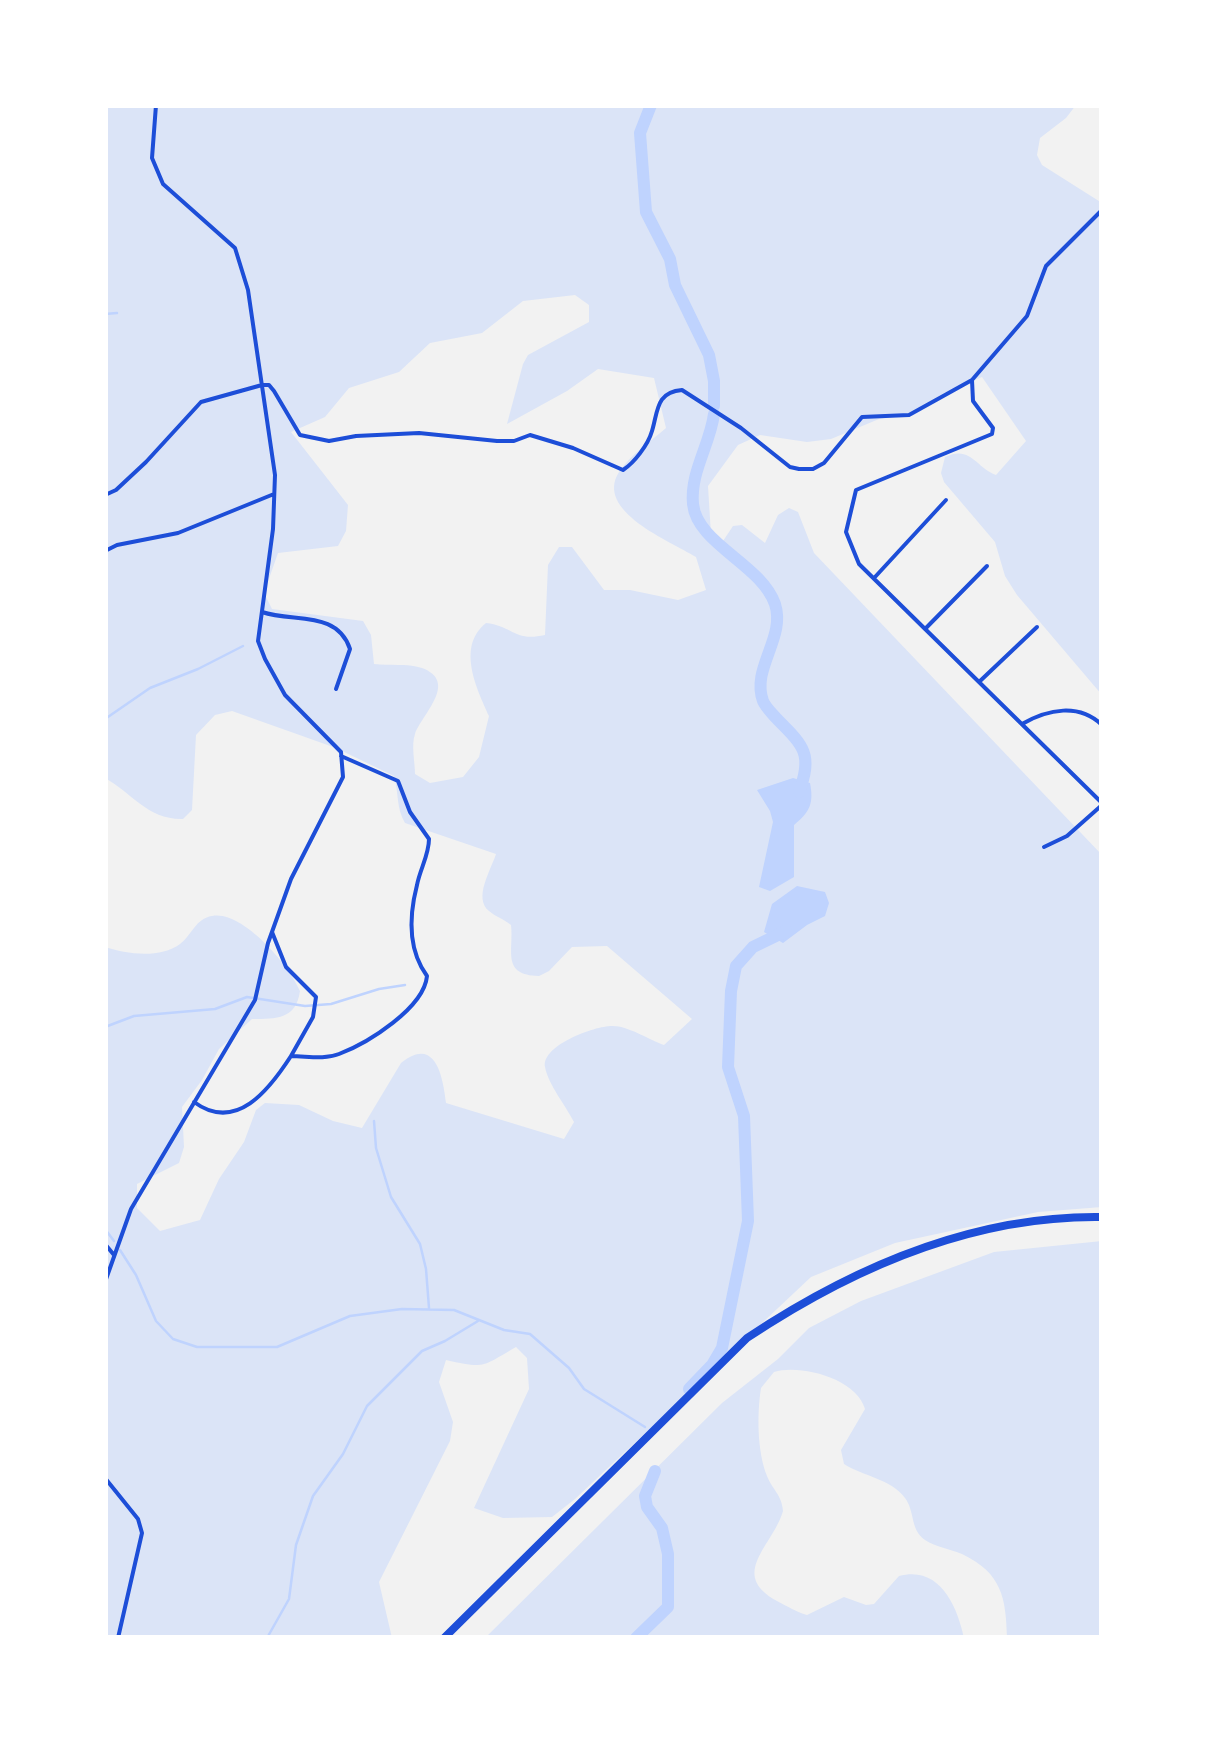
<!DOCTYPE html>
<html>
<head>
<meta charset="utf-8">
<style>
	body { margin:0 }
	#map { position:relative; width:1207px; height:1743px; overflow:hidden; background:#f2f2f2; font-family:"DM Sans",sans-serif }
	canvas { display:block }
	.frame { position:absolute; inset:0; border:108px solid #fff; pointer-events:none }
</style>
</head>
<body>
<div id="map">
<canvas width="1207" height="1743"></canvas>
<div class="frame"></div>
</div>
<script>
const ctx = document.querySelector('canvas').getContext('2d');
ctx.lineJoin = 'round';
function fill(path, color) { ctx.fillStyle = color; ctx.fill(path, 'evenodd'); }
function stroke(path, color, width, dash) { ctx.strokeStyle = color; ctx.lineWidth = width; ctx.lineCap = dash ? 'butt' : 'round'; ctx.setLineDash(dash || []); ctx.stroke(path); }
const green = new Path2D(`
	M105,105H1076L1066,118L1040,138L1037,155L1042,165L1102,203V695L1017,595L1005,576L995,542L944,482L941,473L945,457C971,445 975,467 996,475L1026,441L982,377L944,393L904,416L879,419L831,439L807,442L760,435L738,445L708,486L711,535L723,541L733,526L742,525L765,543L778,515L789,508L798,512L814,553L1102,855V1207L1038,1212L895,1243L811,1277L575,1499L552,1517L503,1518L474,1508L529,1389L527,1358L516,1347C481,1367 486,1369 446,1360L439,1382L453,1422L450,1441L379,1582L392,1638H105V947C126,954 160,959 180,944C190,937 195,921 208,917C239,905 290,966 300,991C296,1019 277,1019 252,1019L219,1049L202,1080L182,1107L184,1147L179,1163L137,1184V1208L160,1231L200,1220L219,1179L244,1142L256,1110L265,1103L299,1105L333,1121L362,1128L401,1063C436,1035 443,1078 446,1103L564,1139L574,1122C566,1106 548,1084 545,1067C541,1045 597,1025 613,1026C628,1026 650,1040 664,1045L692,1019L607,946L572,947L549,971L539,976C501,975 514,951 511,925C504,919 496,917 489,911C473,898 491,870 496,854L405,823C396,808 399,793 394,776L336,748L232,711L215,715L196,735L192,810L183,819C148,820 132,793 105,778ZM575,295L589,305V322L528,355L523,364L507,424L567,391L598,369L654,378L666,428C651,441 630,455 619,472C594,511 670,541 696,557L706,590L678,600L630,590H604L572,547H559L548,565L545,635C514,642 513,626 486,623C456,647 477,689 489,716L479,757L463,777L430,783L415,774C415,762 411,745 415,734C422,714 459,682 422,668C406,663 390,666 374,664L371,635L363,621L272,609L264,593L278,553L338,546L346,531L348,505L291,432L325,417L349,388L399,372L430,343L482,333L523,301Z
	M1102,1241V1638H1007C1006,1598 1002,1573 962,1554C950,1549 936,1547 925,1540C910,1530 915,1511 905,1498C891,1479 863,1476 844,1464L841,1450L865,1409C857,1379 801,1364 774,1372L761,1388C757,1413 757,1451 767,1476C772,1489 782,1495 783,1511C773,1546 728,1574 777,1601C787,1606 796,1612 807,1615L844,1597L866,1605L874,1604L899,1576C939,1565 957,1605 964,1638H485L722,1403L778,1359L809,1328L861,1301L994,1252Z`);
const water = new Path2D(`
	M793,778L810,783C814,803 810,812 794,825V877L770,891L759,887L773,822L770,811L757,790Z
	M797,886L825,892L829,903L825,916L807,925L783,943L764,932L772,904Z`);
const stream = new Path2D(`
	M105,314L117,313
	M105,719L150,688L198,669L243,646
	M105,1027L134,1016L215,1009L247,997L305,1006L331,1004L379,989L405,985
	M374,1121L376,1148L391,1197L420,1244L426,1269L429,1308
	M105,1229L114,1241
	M120,1250L136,1275L156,1321L173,1339L197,1347H277L350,1316L402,1309L454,1310L504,1330L530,1334L569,1368L584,1389L645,1427
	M267,1638L289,1599L296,1545L313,1496L343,1454L367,1406L422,1351L445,1341L478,1321`);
const river = new Path2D(`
	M651,105L640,133L646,212L670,259L675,285L709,355L714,381V406
	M714,414C710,445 690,472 693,504C697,544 761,564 775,604C786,638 751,668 763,701C766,708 772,713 777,719C804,746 813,754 799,792
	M689,1389L712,1365L722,1348L748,1221L744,1116L728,1067L731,991L736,966L753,947L786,931
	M636,1638L668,1607V1554L662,1528L647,1507L645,1496L655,1471`);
const minor = new Path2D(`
	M1102,210L1046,266L1027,316L972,380L973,401L993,428L992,434L856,490L846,532L859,564L1102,803
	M105,495L116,490L146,462L201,402L262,385H269L274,391L300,435L329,441L356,436L419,433L497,441H514L530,435L573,448L623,470C634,463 648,445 652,431C658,411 656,392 682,390L741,428L790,467L799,469H813L824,463L862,417L909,415L972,380
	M105,551L117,545L178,533L274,494
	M875,577L946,500
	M262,612C294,623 337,610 350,649L336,689
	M925,629L987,566
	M979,682L1037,627
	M1022,724C1048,709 1079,703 1102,725
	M1044,847L1067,836L1102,805
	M272,932L286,967L316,997L313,1017L291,1056C307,1056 324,1060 339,1054C368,1043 424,1008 427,976C408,950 409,916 417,885C420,869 429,855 429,839L410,812L398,781L341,756
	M194,1102C236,1133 269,1090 291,1056
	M105,1244L114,1255
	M105,1282L131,1209L255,1000L268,943L291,879L343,777L341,752L285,695L265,659L258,641L273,529L275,475L248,290L235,248L163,184L152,158L156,105
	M105,1478L138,1519L142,1533L118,1638`);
const trunk = new Path2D(`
	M444,1638L747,1338C852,1268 973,1215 1102,1217`);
fill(green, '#dbe4f7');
fill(water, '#bfd3fe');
stroke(stream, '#bfd3fe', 2.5);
stroke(river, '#bfd3fe', 12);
stroke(minor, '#1d4ed8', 4);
stroke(trunk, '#1d4ed8', 8);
</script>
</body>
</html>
